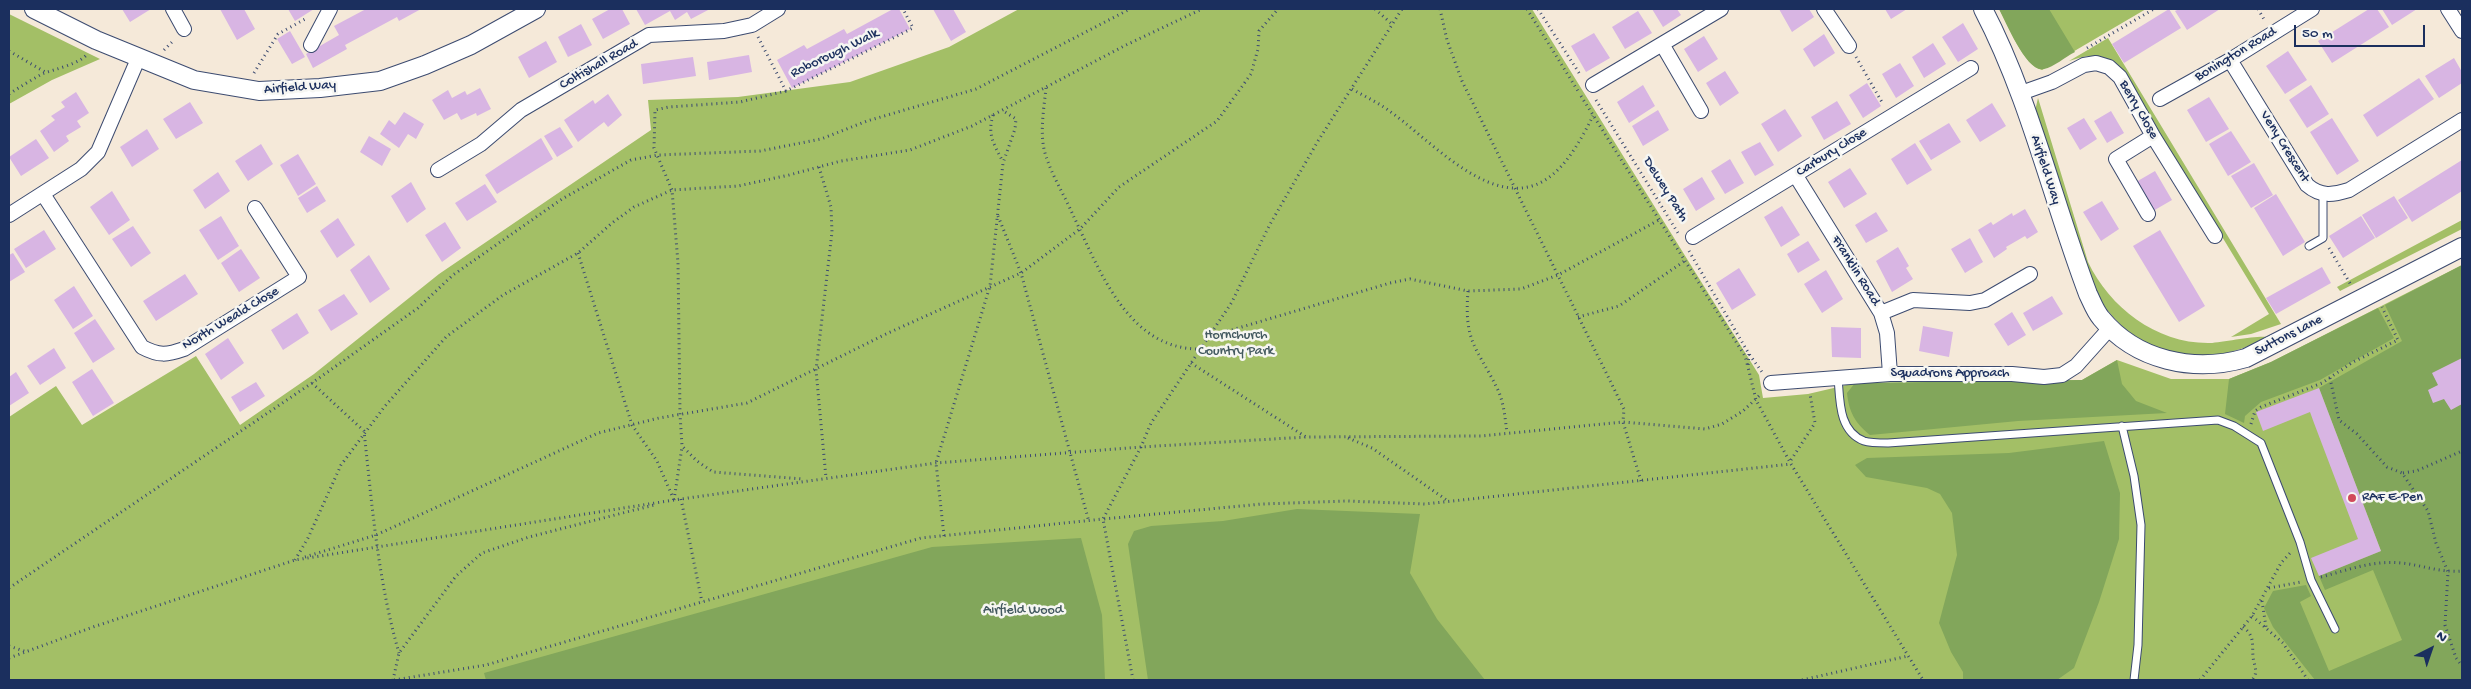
<!DOCTYPE html>
<html>
<head>
<meta charset="utf-8">
<style>
	body { margin:0 }
	#map { position:relative; width:2471px; height:689px; overflow:hidden; background:#f5e9d9; font-family:"Gochi Hand",sans-serif }
	canvas { display:block }
	.frame { position:absolute; inset:0; border:10px solid #1b2f5e; pointer-events:none }
	.north { position:absolute; left:2406px; top:624px; width:50px; height:50px; -webkit-text-stroke:4px #f6f6f2; paint-order:stroke; rotate:41deg; font-size:14px; font-weight:700; line-height:20px; text-align:center; color:#1b2f5e }
	.north::after { content:''; display:block; margin:auto; width:18px; height:22px; background:#1b2f5e; clip-path:polygon(50% 0,100% 100%,50% 72%,0 100%) }
	.scale { position:absolute; left:2294px; top:25px; width:131px; height:22px; box-sizing:border-box; border:2px solid #1b2f5e; border-top:0; padding-left:6px; font-size:15px; line-height:18px; white-space:nowrap; color:#1b2f5e; -webkit-text-stroke:4px #f6f6f2; paint-order:stroke }
</style>
</head>
<body>
<div id="map">
<canvas width="2471" height="689"></canvas>
<div class="frame"></div>
<div class="north">N</div>
<div class="scale">50 m</div>
</div>
<script>
const ctx = document.querySelector('canvas').getContext('2d');
ctx.lineJoin = 'round';
function fill(path, color) { ctx.fillStyle = color; ctx.fill(path, 'evenodd'); }
function stroke(path, color, width, dash) { ctx.strokeStyle = color; ctx.lineWidth = width; ctx.lineCap = dash ? 'butt' : 'round'; ctx.setLineDash(dash || []); ctx.stroke(path); }
function write(font, color, halo, rows, align = 'center') {
  ctx.font = font + ' "Gochi Hand",sans-serif'; ctx.lineWidth = 5; ctx.setLineDash([]); ctx.textBaseline = 'middle'; ctx.strokeStyle = halo; ctx.fillStyle = color; for (const [text, x, y, turn = 0] of rows) {
    ctx.save(); ctx.translate(x, y); ctx.rotate((+turn || 0) * Math.PI / 180); ctx.textAlign = isNaN(turn) ? turn : align; if (halo) ctx.strokeText(text, 0, 0); ctx.fillText(text, 0, 0); ctx.restore();
  }
}
const green = new Path2D(`
	M1019,9H1532L1759,375L1763,398L1808,394L1855,383L2082,380L2117,360L2171,379H2229L2271,362L2462,265V680H9V417L56,386L82,425L196,356L240,425L314,374L439,274L651,130L648,100L738,97L850,82L949,47Z
	M1999,9H2146L2042,70C2023,65 2009,26 1999,9Z
	M9,14L100,59L52,80L9,104Z
	M2108,38L2281,324L2251,334L2231,337L2269,314L2117,64C2099,53 2088,55 2069,61Z
	M2038,98L2088,262C2110,308 2157,344 2210,343C2223,342 2259,335 2267,337C2200,375 2129,355 2092,287L2035,111Z
	M2462,220V229L2340,291L2337,287Z`);
const forest = new Path2D(`
	M1999,9H2049L2075,52C2065,57 2054,67 2044,69C2027,74 2006,22 1999,9Z
	M2462,265V680H2315L2273,627L2264,608L2273,591L2306,585L2311,596L2300,602L2329,671L2402,640L2373,570L2325,590L2319,576L2381,551L2319,388L2402,341L2385,305Z
	M2378,308L2394,338L2320,380L2261,402L2245,416L2244,423L2225,414L2229,379L2271,362Z
	M2117,360L2122,384L2136,401L2167,413L2018,421L1870,435C1855,423 1849,412 1847,393L1855,383L2082,380Z
	M2104,441L2120,493L2119,539L2099,602L2074,668L2057,680H1963V672L1951,652L1939,623L1957,555L1952,513L1940,494L1927,488L1866,477L1855,465L1867,458L2009,453Z
	M1297,509L1420,514L1410,573L1437,619L1485,680H1148L1128,544L1134,531L1151,526L1223,521Z
	M1081,538L1102,615L1105,680H486L484,673L932,547Z`);
const building = new Path2D(`
	M122,9H151L130,22Z
	M220,9H244L255,29L237,40Z
	M288,9H314L295,21Z
	M366,9H421L399,21L397,17L345,45L347,49L313,68L306,54L339,35L334,26Z
	M610,9H622L630,24L603,39L592,19Z
	M636,9H710L691,19L687,12L675,20L670,11L645,25Z
	M893,9H899L910,29L792,88L777,60L804,45L807,49L844,29L847,34Z
	M933,9H953L966,32L951,41Z
	M1652,9H1677L1681,15L1663,27Z
	M1779,9H1809L1814,17L1792,32Z
	M1885,9H1907L1891,19Z
	M2169,9L2181,28L2124,63L2112,44Z
	M2179,9H2220L2187,30L2175,11Z
	M2369,9H2377L2389,27L2332,63L2318,41Z
	M2382,9H2417L2392,25Z
	M1638,11L1652,33L1625,49L1612,27Z
	M1963,23L1978,49L1958,62L1942,37Z
	M581,24L592,45L568,57L558,37Z
	M290,31L305,57L292,64L277,39Z
	M1594,33L1610,58L1586,72L1571,46Z
	M1824,34L1835,53L1814,67L1803,49Z
	M1704,36L1718,59L1698,72L1684,49Z
	M546,41L557,62L529,78L518,57Z
	M1933,43L1946,64L1924,78L1912,57Z
	M2288,51L2307,80L2285,94L2266,66Z
	M749,55L752,72L709,80L707,62Z
	M693,57L696,76L643,84L641,64Z
	M2454,58L2462,72V83L2439,98L2425,76Z
	M1900,63L1914,86L1896,98L1882,74Z
	M1725,71L1739,93L1720,106L1706,83Z
	M2419,78L2434,99L2377,137L2363,115Z
	M1867,83L1881,106L1863,118L1849,95Z
	M1643,85L1655,106L1629,123L1617,102Z
	M2311,85L2329,114L2307,128L2289,100Z
	M480,88L491,109L477,116L476,113L461,120L457,113L444,120L432,100L448,90L452,98L465,91L467,95Z
	M76,92L89,113L77,121L81,127L66,136L69,141L54,152L40,131L55,120L51,116L65,107L61,102Z
	M608,94L622,115L608,127L604,122L578,142L564,120L593,100L595,104Z
	M2209,97L2229,129L2206,142L2187,110Z
	M1837,101L1851,124L1824,140L1811,117Z
	M190,102L203,123L176,139L163,119Z
	M1992,103L2006,126L1980,142L1966,120Z
	M1785,109L1802,136L1778,152L1761,124Z
	M1658,110L1669,130L1643,146L1632,126Z
	M2111,111L2124,133L2107,143L2094,121Z
	M404,112L424,124L416,139L408,134L399,148L380,134L389,120L395,125Z
	M2084,118L2097,139L2080,150L2067,128Z
	M2332,118L2359,161L2337,175L2310,132Z
	M1949,123L1961,142L1931,160L1919,141Z
	M560,127L573,147L557,157L544,136Z
	M147,129L159,149L132,167L120,147Z
	M2231,131L2251,162L2228,176L2209,144Z
	M369,136L391,149L382,166L360,152Z
	M541,138L553,159L497,194L485,175Z
	M36,139L49,158L21,176L9,157Z
	M1760,142L1774,165L1755,176L1741,152Z
	M1915,143L1932,170L1907,185L1891,159Z
	M261,144L273,164L248,181L235,161Z
	M298,154L316,184L298,196L280,165Z
	M1730,159L1744,183L1725,194L1711,171Z
	M2462,160V191L2412,222L2398,200Z
	M2254,163L2273,195L2251,208L2231,176Z
	M1850,168L1867,194L1844,208L1828,182Z
	M2155,171L2172,200L2153,211L2136,182Z
	M218,172L230,191L205,209L193,190Z
	M1702,177L1715,199L1696,211L1683,189Z
	M411,182L426,209L407,223L391,196Z
	M485,184L497,202L467,221L455,203Z
	M317,186L326,201L307,213L298,198Z
	M112,191L130,220L109,235L90,207Z
	M2276,194L2305,242L2283,256L2254,208Z
	M2394,196L2408,218L2376,238L2362,215Z
	M2102,201L2119,229L2101,241L2083,212Z
	M1782,206L1800,235L1781,247L1764,217Z
	M2025,209L2038,232L2027,239L2025,236L2006,247L2007,249L1994,258L1978,230L1991,222L1993,225L2012,213L2013,216Z
	M1876,212L1888,231L1866,243L1855,225Z
	M221,216L239,246L218,260L199,230Z
	M2361,216L2375,238L2343,258L2329,236Z
	M338,218L355,245L337,258L320,231Z
	M445,222L461,248L442,262L425,235Z
	M133,226L151,253L131,267L112,239Z
	M44,230L56,249L26,268L14,249Z
	M2160,230L2205,306L2179,322L2133,246Z
	M1970,238L1983,262L1965,273L1951,249Z
	M1808,241L1820,260L1798,273L1787,254Z
	M1898,247L1909,266L1906,268L1913,279L1892,292L1876,261Z
	M241,249L260,278L239,292L221,263Z
	M13,253L25,272L9,282V255Z
	M369,255L390,289L370,303L350,270Z
	M2322,267L2331,283L2276,314L2266,298Z
	M1739,268L1756,295L1732,310L1716,283Z
	M1826,270L1843,299L1822,313L1804,284Z
	M185,274L198,294L156,321L143,301Z
	M74,286L93,316L73,329L54,300Z
	M344,294L358,314L331,331L318,310Z
	M2052,296L2063,314L2033,331L2023,313Z
	M2012,312L2026,335L2008,346L1994,324Z
	M297,313L309,333L283,350L271,330Z
	M95,319L115,349L93,363L74,333Z
	M1923,326L1953,332L1949,357L1919,351Z
	M1831,327L1861,328V358L1832,357Z
	M228,338L244,363L221,380L205,354Z
	M54,348L66,368L40,385L27,366Z
	M2462,358V404L2451,410L2444,399L2433,403L2428,390L2438,385L2432,373Z
	M92,369L114,403L93,416L72,382Z
	M16,372L29,393L9,406V377Z
	M256,382L265,396L240,412L231,397Z
	M2319,388L2381,551L2319,576L2311,558L2358,539L2314,423L2310,412L2263,431L2256,412Z`);
const path = new Path2D(`
	M1375,9L1393,25
	M1440,9L1447,40L1462,81L1624,409L1623,422L1641,481
	M1527,9L1578,91
	M1538,9L1581,76
	M2258,9L2265,21
	M758,37L786,91L913,28L903,9
	M2087,48L2154,9
	M164,50L174,40
	M9,51L45,72
	M1856,57L1883,104
	M254,73L278,34L307,18
	M1046,88C1044,108 1040,130 1044,149C1049,171 1064,194 1073,215C1099,269 1128,350 1200,349
	M1352,89C1364,96 1377,102 1388,110C1426,136 1482,201 1532,186C1562,177 1580,141 1593,116
	M786,91L740,102L669,107L655,110L654,148L672,190L678,263L680,414L682,446L697,461L713,472L803,479
	M9,94C20,87 31,80 42,74C54,69 81,64 88,53
	M1581,96L1745,356L1748,367
	M1596,100L1678,233
	M993,115C987,135 994,144 1003,162
	M819,167L831,207L832,232L816,370L826,478
	M998,216L1021,273L1089,522
	M2329,248L2351,285
	M1689,251L1749,354L1762,372
	M578,253L632,425L657,461L674,500
	M1468,291C1464,342 1476,346 1497,388C1504,402 1505,418 1507,433
	M1578,317L1619,306L1686,260
	M1208,337L1390,283L1410,279L1468,291L1521,289L1558,275L1659,220
	M1749,354L1748,367L1756,400L1791,464L1923,680
	M1191,363L1306,437
	M2330,378L2339,420L2357,434L2387,467L2402,473L2428,511L2436,543L2448,572L2445,625L2456,658L2462,666
	M312,383L364,431C372,505 378,581 399,653
	M2251,424L2255,411L2261,407L2322,383L2353,362L2398,340L2382,307
	M1348,438L1372,448L1448,501
	M1791,460L1815,423L1810,394
	M2403,473L2416,471L2462,451
	M681,499L702,602
	M674,500L682,447
	M944,536L936,463L990,286L1003,163L1015,129L1016,119L1002,110
	M305,557L376,535L598,433L659,418L747,403L886,334L1021,273L1080,229L1119,187L1217,121L1251,74L1258,49L1259,31L1278,9
	M295,560L308,538L341,465L385,406L446,337L503,295L578,253L612,223L634,207L672,190L738,186L789,175L841,161L910,150L972,126L1126,45L1202,9
	M2321,577C2348,570 2373,560 2401,563C2422,565 2441,573 2462,571
	M9,588L312,383L418,308L453,275L562,199L631,160L658,155L760,151L821,139L867,121L976,89L1130,9
	M2269,588L2301,582
	M2262,601L2266,627
	M2252,616L2283,643L2308,680
	M2243,627C2255,636 2252,644 2253,657C2254,666 2259,672 2252,680
	M9,646L27,652
	M9,658L93,627L295,560L674,500L936,463L1141,447L1306,437L1481,436L1623,422L1705,429L1722,424L1743,411L1761,394
	M393,680L399,653L456,576L482,553L529,537L654,505
	M394,680L486,665L921,538L1103,519L1141,447L1151,423L1232,302L1269,226L1318,141L1402,9
	M1133,680L1103,519L1262,504L1347,501L1425,504L1791,464
	M1802,680L1908,656
	M2200,680L2252,616L2281,563L2291,552`);
const service = new Path2D(`
	M2309,246L2323,238V194
	M1838,377C1840,399 1838,431 1864,441C1870,443 1880,443 1888,443L2218,420L2234,426L2261,443L2300,542L2311,580L2335,629
	M2122,426L2134,476L2141,525L2138,645L2134,680`);
const minor = new Path2D(`
	M173,9L184,29
	M1824,9L1849,46
	M2448,9L2462,31
	M1662,44L1701,111
	M311,45L330,9
	M2230,60L2307,185C2321,197 2333,195 2349,190L2462,120
	M1593,85L1721,9
	M2021,93L2052,82L2084,65L2096,63L2109,67L2120,77L2153,136L2215,236
	M2160,99L2230,60L2312,9
	M438,170L481,144L521,110L649,35L724,31L752,25L778,9
	M1796,176L1881,313L1887,333L1890,374
	M43,194L142,347C159,356 167,355 184,349L299,277L255,208
	M2148,214L2116,159L2153,136
	M9,215L81,169L98,152L138,59
	M1693,237L1971,68
	M1881,313L1913,300L1970,303L1985,300L2030,274
	M1771,383L1890,374H2012L2044,377L2062,375L2076,366L2110,328`);
const tertiary = new Path2D(`
	M34,9L96,40L194,80L259,91L320,88L380,81L425,65L471,45L536,9
	M1983,9C2030,99 2052,199 2088,294C2092,302 2095,311 2101,318C2136,361 2194,373 2246,358L2462,247`);
const markers = [
	[2352,498,5,"#d1495b"]
];
const streetNames = [
	["Roborough Walk",835,54,-26],
	["Bonington Road",2236,55,-31],
	["Coltishall Road",599,65,-30],
	["Airfield Way",300,88,-4],
	["Berry Close",2138,110,60],
	["Veny Crescent",2284,147,58],
	["Carbury Close",1832,153,-32],
	["Airfield Way",2045,170,72],
	["Dewey Path",1665,190,58],
	["Franklin Road",1855,271,58],
	["North Weald Close",231,319,-31],
	["Suttons Lane",2289,336,-27],
	["Squadrons Approach",1950,374]
];
const parkNames = [
	["Hornchurch",1236,336],
	["Country Park",1236,352],
	["Airfield Wood",1023,611]
];
const poiNames = [
	["RAF E-Pen",2362,498]
];
fill(green, '#a3bf66');
fill(forest, '#82a65b');
fill(building, '#d8b5e3');
stroke(service, '#3c4b70', 9);
stroke(minor, '#3c4b70', 16);
stroke(tertiary, '#3c4b70', 20);
stroke(path, '#3c4b70', 3, [1, 4]);
stroke(service, '#fff', 7);
stroke(minor, '#fff', 14);
stroke(tertiary, '#fff', 18);
for (const [x, y, r, color] of markers) { const dot = new Path2D(); dot.arc(x, y, r, 0, 2 * Math.PI); ctx.fillStyle = color; ctx.fill(dot); stroke(dot, '#f6f6f2', 2); }
write('14px', '#1b2f5e', '#f6f6f2', streetNames);
write('14px', '#445a60', '#f6f6f2', parkNames);
write('14px', '#1b2f5e', '#f6f6f2', poiNames, 'left');
</script>
</body>
</html>
